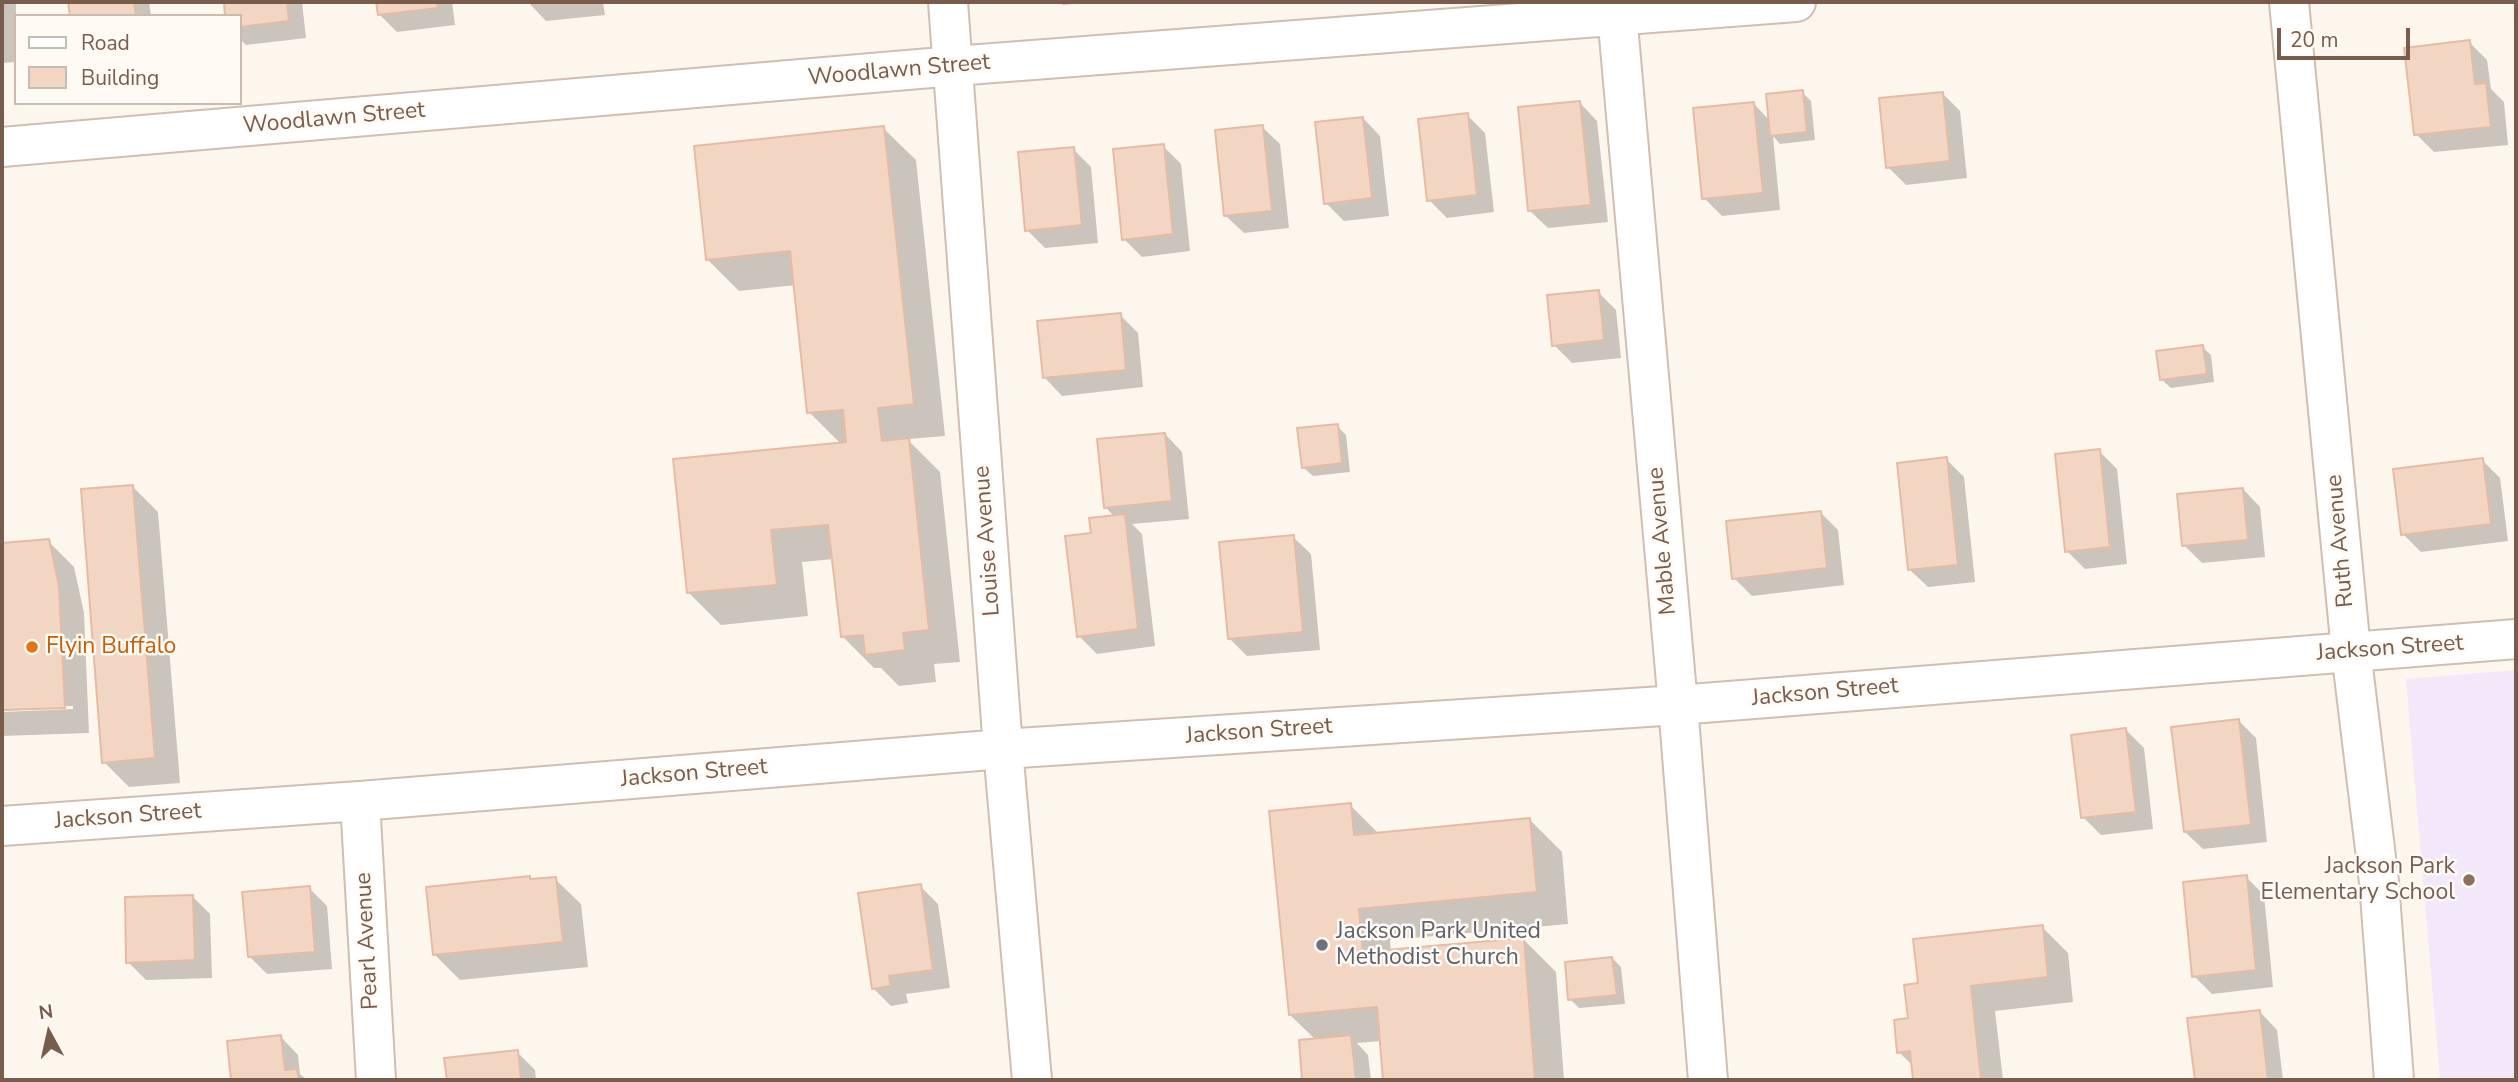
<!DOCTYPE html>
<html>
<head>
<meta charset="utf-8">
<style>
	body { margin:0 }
	#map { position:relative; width:2518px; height:1082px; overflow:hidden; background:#fdf6ec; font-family:"Nunito Sans",sans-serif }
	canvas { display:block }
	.frame { position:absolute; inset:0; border:4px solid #7a5c4d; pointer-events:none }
	.legend { position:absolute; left:14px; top:14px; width:228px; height:91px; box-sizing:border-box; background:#fffaf3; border:2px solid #cabbb1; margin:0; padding:9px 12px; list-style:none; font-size:21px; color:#7a5c4d }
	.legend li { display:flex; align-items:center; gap:14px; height:35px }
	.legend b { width:35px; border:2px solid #cabbb1 }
	.north { position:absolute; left:14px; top:998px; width:70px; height:70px; -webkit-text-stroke:5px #fffaf3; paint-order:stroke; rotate:352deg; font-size:19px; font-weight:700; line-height:28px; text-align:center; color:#7a5c4d }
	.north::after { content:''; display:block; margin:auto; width:24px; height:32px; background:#7a5c4d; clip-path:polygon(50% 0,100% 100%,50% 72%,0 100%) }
	.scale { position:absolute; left:2277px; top:28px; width:133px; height:32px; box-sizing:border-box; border:4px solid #7a5c4d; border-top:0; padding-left:9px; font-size:21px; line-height:24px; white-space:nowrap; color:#7a5c4d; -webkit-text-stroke:5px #fffaf3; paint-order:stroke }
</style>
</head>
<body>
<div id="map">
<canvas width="2518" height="1082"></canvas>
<div class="frame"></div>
<ul class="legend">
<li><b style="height:9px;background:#fff"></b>Road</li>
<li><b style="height:19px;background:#f3d5c3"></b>Building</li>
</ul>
<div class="north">N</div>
<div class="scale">20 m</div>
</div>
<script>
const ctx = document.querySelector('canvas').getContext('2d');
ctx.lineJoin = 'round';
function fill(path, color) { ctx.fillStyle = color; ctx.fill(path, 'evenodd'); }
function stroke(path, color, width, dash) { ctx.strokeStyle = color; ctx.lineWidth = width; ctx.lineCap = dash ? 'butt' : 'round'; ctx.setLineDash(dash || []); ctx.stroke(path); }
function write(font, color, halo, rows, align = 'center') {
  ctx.font = font + ' "Nunito Sans",sans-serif'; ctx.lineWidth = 5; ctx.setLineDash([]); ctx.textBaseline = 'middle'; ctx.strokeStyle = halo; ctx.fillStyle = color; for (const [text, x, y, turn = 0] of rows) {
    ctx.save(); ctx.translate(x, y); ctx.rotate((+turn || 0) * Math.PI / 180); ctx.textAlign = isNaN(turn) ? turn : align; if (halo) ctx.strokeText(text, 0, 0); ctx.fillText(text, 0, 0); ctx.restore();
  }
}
const education = new Path2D(`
	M2516,670V1080H2440L2406,679Z`);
const shadow = new Path2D(`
	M2,2H16V62L2,63Z
	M70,2H149L151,16H71Z
	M225,2H302L306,38L246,45L240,39V16H227Z
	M378,2H452L455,25L397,32L379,14Z
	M528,2H603L605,15L546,21Z
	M1059,2H1094L1063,5Z
	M2469,42L2487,60L2491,89L2504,102L2508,145L2434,152L2416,134Z
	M1802,92L1811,101L1815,140L1780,144L1773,136L1780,210L1722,216L1704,198L1754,104L1770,121Z
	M1942,93L1960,111L1967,178L1906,185L1888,167Z
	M1580,103L1597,121L1608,222L1548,228L1530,211Z
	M1467,115L1485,133L1494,212L1447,218L1429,200Z
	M1363,118L1380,136L1389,216L1344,221L1326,203Z
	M1262,127L1280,144L1289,228L1244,233L1226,216Z
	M883,128L916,160L945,436L909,439L910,442L940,472L960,662L934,664L936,682L899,686L881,668H874L842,636L834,559L802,562L808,616L721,625L689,593L841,444L809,412L796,285L739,291L707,259Z
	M1163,146L1181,164L1190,251L1142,257L1124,239Z
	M1073,149L1091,167L1098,243L1045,248L1027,230Z
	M1598,292L1616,310L1621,358L1572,363L1554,345Z
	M1120,315L1138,333L1143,387L1062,396L1045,378Z
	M2202,347L2211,355L2214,382L2171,388L2162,380Z
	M1337,426L1346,435L1350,472L1313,476L1304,468Z
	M1165,434L1182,452L1189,519L1132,524L1142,534L1155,646L1097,654L1079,636L1115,517L1105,507Z
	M2099,451L2117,469L2127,564L2085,569L2067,551Z
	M1946,459L1964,477L1975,582L1928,587L1910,570Z
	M2482,460L2500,478L2508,541L2421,552L2403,534Z
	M133,487L158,512L180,783L129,787L104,762Z
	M2243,489L2260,507L2265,557L2202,563L2184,545Z
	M1820,512L1838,530L1844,585L1752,596L1734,578Z
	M1293,537L1311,554L1320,650L1247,656L1229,638Z
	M48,541L74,567L84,613L89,733L2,736V712L73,709V706L2,708V545Z
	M2238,720L2256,738L2267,842L2203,849L2185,832Z
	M2126,730L2144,748L2153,829L2101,835L2083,817Z
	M1350,805L1380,835L1530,820L1562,852L1568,924L1390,940L1391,952L1524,940L1556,972L1564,1080H1385L1381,1041L1357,1043L1368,1055L1371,1080H1304L1301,1042L1316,1040L1290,1015Z
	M2246,877L2264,895L2273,987L2212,994L2194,976Z
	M529,878L532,881L555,879L581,904L588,967L460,980L434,954Z
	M920,886L938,904L950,988L906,994L908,1003L891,1006L873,988Z
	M309,888L327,906L332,969L267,974L250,957Z
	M192,896L210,914L212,978L146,980L128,962Z
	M2042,927L2068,953L2073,1002L1995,1011L2003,1080H1915L1914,1067L1899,1052L1920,984Z
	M1612,958L1621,967L1625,1004L1579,1008L1570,999Z
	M2260,1012L2277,1030L2283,1080H2196L2189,1020Z
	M281,1037L298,1055L300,1074L307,1080H233L229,1042Z
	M517,1052L535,1070L536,1080H448L446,1060Z`);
const building = new Path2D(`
	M68,2H134L136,16H70Z
	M224,2H287L289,21L240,27V16H225Z
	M376,2H437L438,8L378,15Z
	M2470,40L2475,84L2486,83L2491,127L2414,135L2404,48Z
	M1803,90L1807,132L1770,136L1766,94Z
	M1943,92L1950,161L1886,168L1879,98Z
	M1580,101L1591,205L1528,211L1518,107Z
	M1754,102L1763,193L1702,199L1693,108Z
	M1468,113L1477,195L1427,201L1418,119Z
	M1363,117L1372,198L1324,204L1315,122Z
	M1263,125L1272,211L1224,216L1215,130Z
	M884,126L914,404L878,408L882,441L909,438L929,630L903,633L905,650L865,655L863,635L841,637L828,525L771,530L777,585L687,593L673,459L846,442L843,410L807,413L790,251L706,260L694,146Z
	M1164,144L1173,234L1122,240L1113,149Z
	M1074,147L1082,225L1025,231L1018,152Z
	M1599,290L1604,340L1552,346L1547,295Z
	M1121,313L1126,370L1043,378L1037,321Z
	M2203,345L2207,374L2160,380L2156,351Z
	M1338,424L1342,463L1302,468L1297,428Z
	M1165,433L1172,501L1104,508L1097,439Z
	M2100,449L2110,547L2065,552L2055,454Z
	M1947,457L1958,565L1908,570L1897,463Z
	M2483,458L2491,524L2401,535L2393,469Z
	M133,485L155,758L102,763L81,489Z
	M2243,488L2248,540L2182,546L2177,494Z
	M1821,511L1827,568L1732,579L1726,521Z
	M1125,514L1138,629L1077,637L1065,536L1091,533L1089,518Z
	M1294,535L1303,632L1228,639L1219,542Z
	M49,539L59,586L65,708L2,710V543Z
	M2239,719L2251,825L2184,832L2171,727Z
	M2126,728L2136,812L2081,818L2071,735Z
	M1351,803L1354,835L1530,818L1537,892L1359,909L1363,952L1524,938L1535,1080H1383L1377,1007L1289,1015L1269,811Z
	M2247,875L2256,970L2192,977L2183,882Z
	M530,876V879L556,877L563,942L433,955L426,887Z
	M921,884L933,970L889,976L891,986L872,989L858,893Z
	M310,886L315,952L248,957L242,892Z
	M193,895L195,960L126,963L125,897Z
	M2043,925L2048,977L1971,986L1981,1079L1913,1080L1910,1051L1897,1053L1894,1020L1908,1018L1904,985L1918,983L1913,939Z
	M1612,957L1617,995L1568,1000L1565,962Z
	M2260,1010L2268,1080H2195L2187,1018Z
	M281,1035L285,1070L297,1069L299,1080H231L227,1041Z
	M1351,1035L1356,1080H1302L1299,1040Z
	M518,1050L521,1080H447L444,1058Z`);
const street = new Path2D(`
	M948,2L1003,749L1032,1080
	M1616,2L1678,705L1708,1080
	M2289,2L2351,651L2379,882L2394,1080
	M2,147L954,66L1796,2
	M360,801L376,1080
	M2,826L360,801L1003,749L1678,705L2516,639`);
const markers = [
	[32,647,7,"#e8710a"],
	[2469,880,7,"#8d6e63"],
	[1322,945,7,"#6b7280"]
];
const streetNames = [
	["Woodlawn Street",899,71,-5],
	["Woodlawn Street",334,119,-5],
	["Louise Avenue",988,541,-94],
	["Mable Avenue",1663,541,-95],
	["Ruth Avenue",2341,541,-95],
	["Jackson Street",2390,649,-4],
	["Jackson Street",1825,693,-5],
	["Jackson Street",1259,732,-4],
	["Jackson Street",694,774,-5],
	["Jackson Street",128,817,-4],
	["Pearl Avenue",368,941,-93]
];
const foodNames = [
	["Flyin Buffalo",46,647]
];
const educationNames = [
	["Jackson Park",2455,867],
	["Elementary School",2455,893]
];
const worshipNames = [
	["Jackson Park United",1336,932],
	["Methodist Church",1336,958]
];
fill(education, '#f3e8fa');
fill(shadow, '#0003');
fill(building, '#f3d5c3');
stroke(building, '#e6bba3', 2);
stroke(street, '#d1beb0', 42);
stroke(street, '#fff', 38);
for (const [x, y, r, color] of markers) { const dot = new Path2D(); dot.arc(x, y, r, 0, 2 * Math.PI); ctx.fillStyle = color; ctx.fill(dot); stroke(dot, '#fffaf3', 2.5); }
write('23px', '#7a5c4d', '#fffaf3', streetNames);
write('23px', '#c56008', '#fffaf3', foodNames, 'left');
write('23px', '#785e54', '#fffaf3', educationNames, 'right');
write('23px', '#5b616d', '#fffaf3', worshipNames, 'left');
</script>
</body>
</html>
